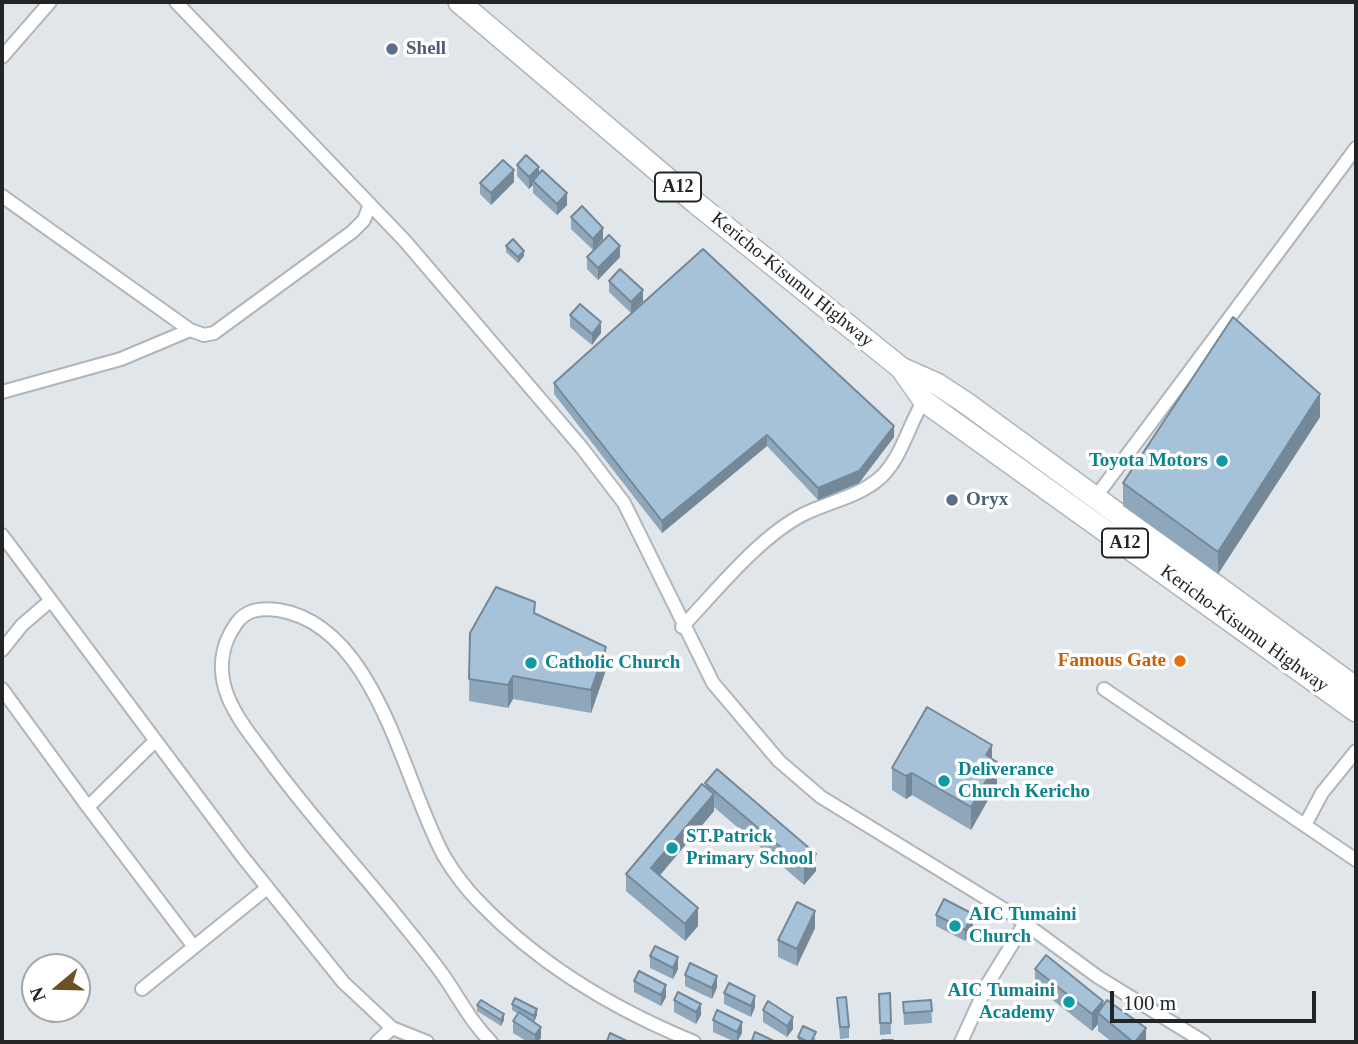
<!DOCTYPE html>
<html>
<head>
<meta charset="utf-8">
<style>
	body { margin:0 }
	#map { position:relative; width:1358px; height:1044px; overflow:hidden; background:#e1e6ea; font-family:"Times New Roman",serif }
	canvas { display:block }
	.frame { position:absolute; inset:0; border:4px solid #222425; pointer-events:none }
	.north { position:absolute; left:21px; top:953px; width:70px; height:70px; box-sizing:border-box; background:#fff; border:2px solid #a7a7a8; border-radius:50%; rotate:251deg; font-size:19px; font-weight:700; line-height:28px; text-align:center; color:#222425 }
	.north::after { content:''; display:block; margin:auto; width:24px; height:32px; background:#6d5023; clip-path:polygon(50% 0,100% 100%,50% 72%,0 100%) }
	.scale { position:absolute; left:1110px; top:991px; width:206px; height:32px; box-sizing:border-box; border:4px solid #222425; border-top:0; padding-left:9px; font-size:21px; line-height:24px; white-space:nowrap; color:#222425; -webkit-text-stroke:5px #fff; paint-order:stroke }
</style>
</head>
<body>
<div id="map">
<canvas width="1358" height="1044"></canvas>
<div class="frame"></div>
<div class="north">N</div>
<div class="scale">100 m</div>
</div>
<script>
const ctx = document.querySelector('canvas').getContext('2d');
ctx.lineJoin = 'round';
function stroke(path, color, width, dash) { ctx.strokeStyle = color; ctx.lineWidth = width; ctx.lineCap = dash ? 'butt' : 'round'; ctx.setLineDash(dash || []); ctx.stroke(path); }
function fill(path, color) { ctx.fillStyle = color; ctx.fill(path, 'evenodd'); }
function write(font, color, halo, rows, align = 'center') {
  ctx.font = font + ' "Times New Roman",serif'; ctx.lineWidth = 7; ctx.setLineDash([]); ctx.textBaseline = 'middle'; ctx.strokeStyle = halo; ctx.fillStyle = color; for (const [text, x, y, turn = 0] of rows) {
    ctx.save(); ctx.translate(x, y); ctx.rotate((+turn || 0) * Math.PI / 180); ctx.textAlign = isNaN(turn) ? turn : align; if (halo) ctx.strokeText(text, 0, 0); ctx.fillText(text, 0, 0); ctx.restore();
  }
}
const street = new Path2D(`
	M176,2L405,241L582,448L624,503L713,683L779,761L821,797L1015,916L1098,977L1204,1042
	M2,57L50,2
	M2,196L190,330L204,335L214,333L352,232L364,220L370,204
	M2,392L121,359L190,330
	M1095,498L1356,148
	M2,535L242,856L343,982L392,1028L427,1042
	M682,627C716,591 760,536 804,514C830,501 859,497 881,477C903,456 909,422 926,397
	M2,650L22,625L50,601
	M2,689L88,807
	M1104,689L1356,860
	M155,741L88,807L194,947
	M1305,825L1322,793L1356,751
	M142,989L267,888
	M377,1042L392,1028
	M491,1042C471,1022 459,998 443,975C428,954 411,934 395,914C352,861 306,811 267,757C253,738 237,719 228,697C218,672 220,646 236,624C246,609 261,608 278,610C377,625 403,782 444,856C454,873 467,890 481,904C540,965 616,1010 694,1042
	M961,1042L987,985L1025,923`);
const highway = new Path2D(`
	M459,2L696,203L901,368L937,384L966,403L1356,688
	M901,368L924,401L1356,711`);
const wall = new Path2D(`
	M517,165L539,175L567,205L557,215L533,193V185L529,189L517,176Z
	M514,182L491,205L480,194V183Z
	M571,217L603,239L593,250L571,229Z
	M506,246L524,256L518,263L506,252Z
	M587,257H620L598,280L587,269Z
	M609,281L643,301L633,312L894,437L859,483L818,500L767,446L662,533L554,394V383L631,313L609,292Z
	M570,315L601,333L592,345L570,327Z
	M1320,417L1218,574L1123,506V483Z
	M535,613L606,670L591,713L513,699L508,708L469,701L470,633Z
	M992,759L997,784L971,830L912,795L906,799L892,790V768Z
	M705,783L816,871L804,885L714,807V811L659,876L698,926L685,941L626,891V874L705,787Z
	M936,915L973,926L965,941L936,926Z
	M815,928L797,966L778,957V940Z
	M650,956L678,969L673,979L650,968Z
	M1035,969L1103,1007L1146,1042H1112L1098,1031V1024L1092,1031L1035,986Z
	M685,975L717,987L712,999L685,986Z
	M634,981L666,997L661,1006L634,992Z
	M724,993L755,1007L751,1017L724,1004Z
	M890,993L891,1034L880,1035L879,994Z
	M837,998L849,1027V1038L840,1039Z
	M674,1000L701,1015L696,1024L674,1012Z
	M931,1000L932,1023L904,1025L903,1002Z
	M512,1004L537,1015L534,1022L541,1038L538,1042H528L513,1033V1021L518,1014L512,1010Z
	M477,1005L504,1020L501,1026L477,1011Z
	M763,1010L793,1029L787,1037L763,1022Z
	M713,1020L742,1033L737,1042H735L713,1032Z
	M798,1037L816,1038L813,1042H798Z`);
const shadedWall = new Path2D(`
	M539,167V179L533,181V185L529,189V177Z
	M514,170V182L491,205V193Z
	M567,193V205L557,215V204Z
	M603,228V239L593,250V239Z
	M620,246V257L598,280V268Z
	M524,251V256L518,263V257Z
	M643,290V301L631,313V302Z
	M601,322V333L592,345V334Z
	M1320,394V417L1218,574V552Z
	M894,426V437L859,483L818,500V488Z
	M767,435V446L662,533V521Z
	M606,647V670L591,713V690Z
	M513,676V699L508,708V685Z
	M992,745V767L986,755Z
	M997,762V784L971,830V807Z
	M912,773V795L906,799V776Z
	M714,794V811L651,886V868Z
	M816,854V871L804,885V867Z
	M698,908V926L685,941V924Z
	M815,911V928L797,966V949Z
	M973,914V926L965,941V930Z
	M678,957V969L673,979V968Z
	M717,976V987L712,999V988Z
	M666,985V997L661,1006V995Z
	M755,996V1007L751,1017V1006Z
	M1103,1001V1017L1098,1013V1024L1092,1031V1014Z
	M701,1004V1015L696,1024V1012Z
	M537,1009V1015L534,1022V1016Z
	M504,1014V1020L501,1026V1020Z
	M793,1017V1029L787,1037V1026Z
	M742,1022V1033L737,1042V1032Z
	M541,1027V1038L538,1042H535V1035Z
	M1146,1028V1042H1135Z`);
const building = new Path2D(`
	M526,155L539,167L529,177L517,165Z
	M503,160L514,170L491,193L480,183Z
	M542,170L567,193L557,204L533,181Z
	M582,206L603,228L593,239L571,217Z
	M609,235L620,246L598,268L587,257Z
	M513,239L524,251L518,257L506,246Z
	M703,249L894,426L859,471L818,488L767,435L662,521L554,383Z
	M620,269L643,290L631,302L609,281Z
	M580,304L601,322L592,334L570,315Z
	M1233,317L1320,394L1218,552L1123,483Z
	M496,587L535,602L534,613L606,647L591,690L513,676L508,685L469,679L470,633Z
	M927,707L992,745L986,755L997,762L971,807L912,773L906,776L892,768Z
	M717,769L816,854L804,867L705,783Z
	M702,784L714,794L651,868L698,908L685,924L626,874Z
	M944,899L973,914L965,930L936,915Z
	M797,902L815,911L797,949L778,940Z
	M655,946L678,957L673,968L650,956Z
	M1046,955L1103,1001L1092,1014L1035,969Z
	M690,963L717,976L712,988L685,975Z
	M639,971L666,985L661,995L634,981Z
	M729,983L755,996L751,1006L724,993Z
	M678,992L701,1004L696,1012L674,1000Z
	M890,993L891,1023H880L879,994Z
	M846,997L849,1027H840L837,998Z
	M515,998L537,1009L534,1016L512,1004Z
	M481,1000L504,1014L501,1020L477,1005Z
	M931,1000L932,1011L904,1013L903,1002Z
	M1107,1000L1146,1028L1135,1042H1133L1098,1013Z
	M768,1001L793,1017L787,1026L763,1010Z
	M717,1010L742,1022L737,1032L713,1020Z
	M519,1012L541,1027L535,1035L513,1021Z
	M803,1026L816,1032L811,1042H808L798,1037Z
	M755,1032L776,1042H757L752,1040Z
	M610,1033L629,1042H610L607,1041Z
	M882,1040H893V1042H883Z`);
const markers = [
	[392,49,7,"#5c6f8a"],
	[1222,461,7,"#0f9aa8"],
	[952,500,7,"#5c6f8a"],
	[1180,661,7,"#e8710a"],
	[531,663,7,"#0f9aa8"],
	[944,781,7,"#0f9aa8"],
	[672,848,7,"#0f9aa8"],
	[955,926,7,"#0f9aa8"],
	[1069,1002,7,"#0f9aa8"]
];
const shields = [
	[678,187,46],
	[1125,543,46]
];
const shieldNames = [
	["A12",678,187],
	["A12",1125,543]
];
const serviceNames = [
	["Shell",406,49],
	["Oryx",966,500]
];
const streetNames = [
	["Kericho-Kisumu Highway",792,280,39],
	["Kericho-Kisumu Highway",1244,629,36]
];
const cultureNames = [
	["Toyota Motors",1208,461,"right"],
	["Catholic Church",545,663],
	["Deliverance",958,770],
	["Church Kericho",958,792],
	["ST.Patrick",686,837],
	["Primary School",686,859],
	["AIC Tumaini",969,915],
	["Church",969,937],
	["AIC Tumaini",1055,991,"right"],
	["Academy",1055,1013,"right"]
];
const foodNames = [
	["Famous Gate",1166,661]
];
stroke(street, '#b1b5b9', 16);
stroke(highway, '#b1b5b9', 24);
stroke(street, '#fff', 12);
stroke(highway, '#fff', 21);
fill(wall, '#8fa7bb');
fill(shadedWall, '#748898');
fill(building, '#a6c2d9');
stroke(building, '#748898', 2);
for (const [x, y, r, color] of markers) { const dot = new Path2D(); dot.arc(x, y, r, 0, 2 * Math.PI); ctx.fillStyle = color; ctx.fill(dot); stroke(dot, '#fff', 2.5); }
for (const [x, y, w] of shields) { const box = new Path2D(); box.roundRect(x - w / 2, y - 14.5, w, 29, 5); ctx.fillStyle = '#fff'; ctx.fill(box); stroke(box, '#222425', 2); }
write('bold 18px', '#222425', null, shieldNames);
write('bold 19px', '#4e5e75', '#fff', serviceNames, 'left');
write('19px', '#222425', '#fff', streetNames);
write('bold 19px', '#0d838f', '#fff', cultureNames, 'left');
write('bold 19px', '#c56008', '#fff', foodNames, 'right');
</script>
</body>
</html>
